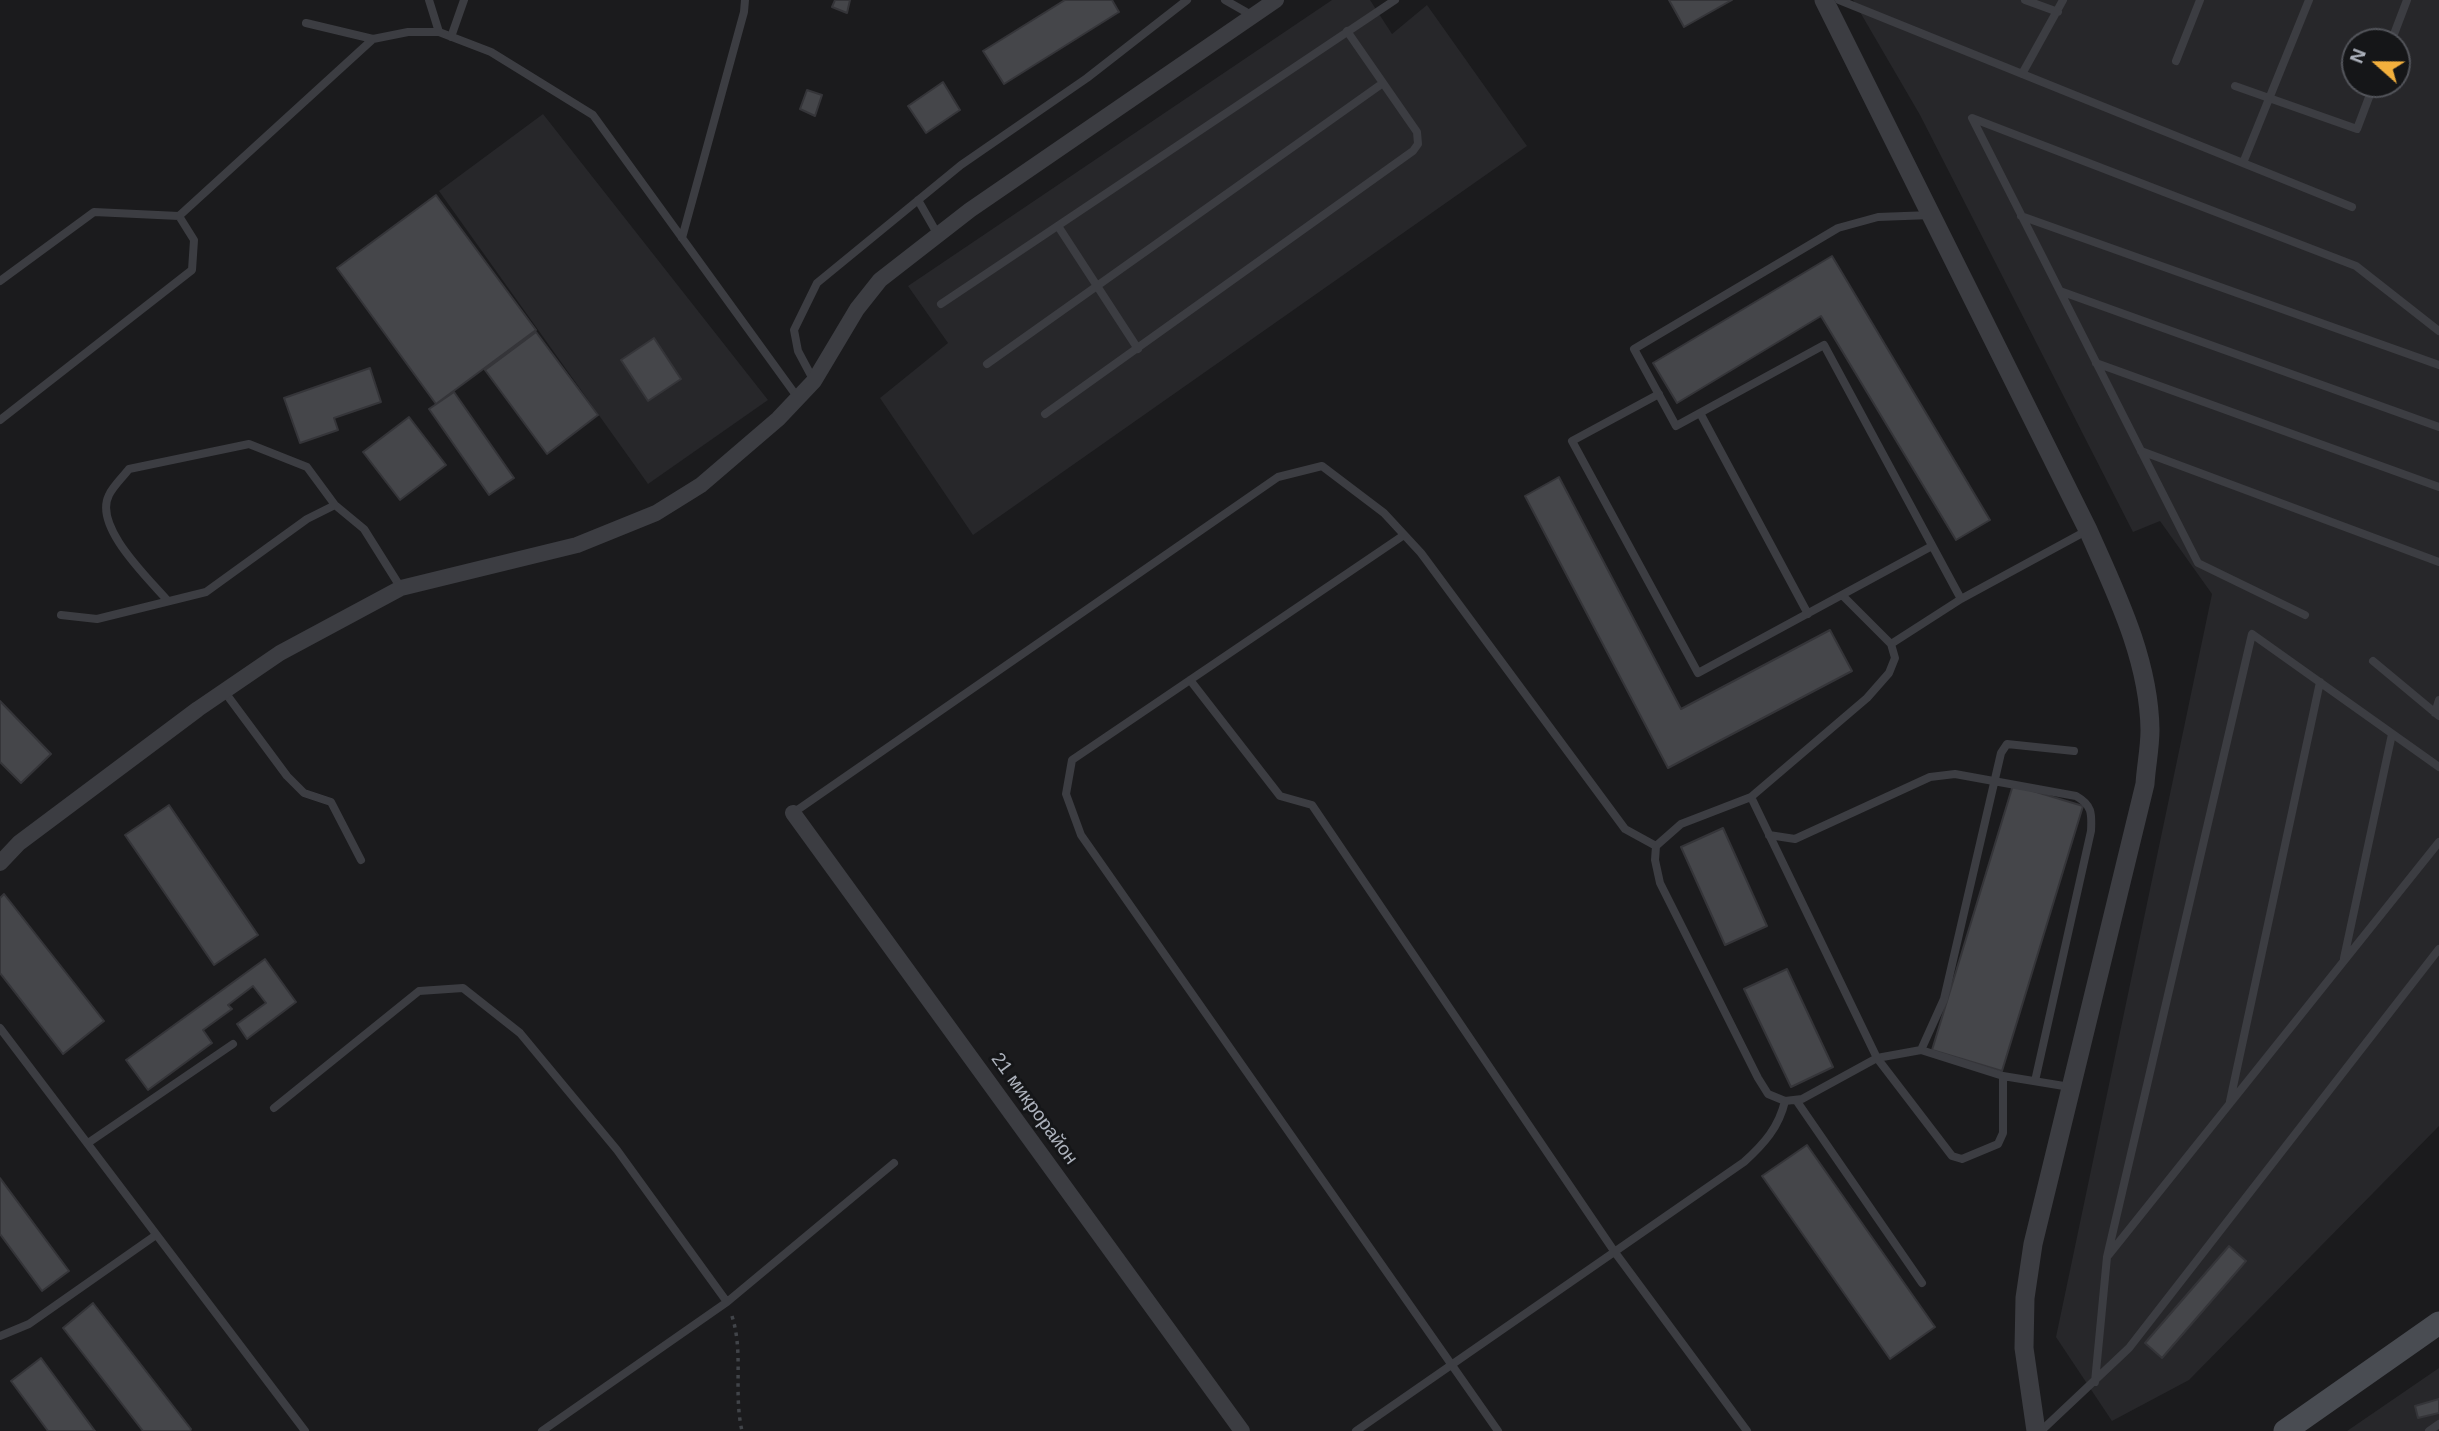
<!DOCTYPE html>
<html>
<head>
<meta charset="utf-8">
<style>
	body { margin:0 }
	#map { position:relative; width:2439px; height:1431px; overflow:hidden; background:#1b1b1d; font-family:Helvetica,sans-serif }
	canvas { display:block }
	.north { position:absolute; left:2341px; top:28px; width:70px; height:70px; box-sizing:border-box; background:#151618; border:2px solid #52545a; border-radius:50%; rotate:291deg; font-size:19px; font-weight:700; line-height:28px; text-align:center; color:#adb2bc }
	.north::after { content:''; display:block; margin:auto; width:24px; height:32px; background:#f3b03d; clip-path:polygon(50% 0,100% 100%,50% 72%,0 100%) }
</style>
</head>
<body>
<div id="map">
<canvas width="2439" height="1431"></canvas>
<div class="north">N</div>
</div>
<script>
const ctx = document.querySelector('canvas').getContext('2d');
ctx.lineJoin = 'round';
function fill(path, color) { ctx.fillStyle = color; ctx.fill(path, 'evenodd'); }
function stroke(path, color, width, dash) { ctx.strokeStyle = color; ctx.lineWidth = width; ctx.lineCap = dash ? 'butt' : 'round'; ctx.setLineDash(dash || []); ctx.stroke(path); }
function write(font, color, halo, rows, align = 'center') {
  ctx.font = font + ' Helvetica,sans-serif'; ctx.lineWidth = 6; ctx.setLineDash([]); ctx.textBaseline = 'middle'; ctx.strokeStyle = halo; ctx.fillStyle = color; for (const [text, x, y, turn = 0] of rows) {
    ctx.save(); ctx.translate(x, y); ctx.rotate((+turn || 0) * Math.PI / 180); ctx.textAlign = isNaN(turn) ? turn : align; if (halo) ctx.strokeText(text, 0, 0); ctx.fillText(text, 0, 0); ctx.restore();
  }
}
const built = new Path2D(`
	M1332,0H1370L1392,34L1427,5L1527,146L973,535L880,398L948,343L908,286Z
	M1853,0H2439V1126L2189,1380L2112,1421L2056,1337L2212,594L2160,521L2133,532L1920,115ZM2355,42H2397V84H2355Z
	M543,114L768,400L648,484L439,191Z
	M2439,1368V1431H2347Z`);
const building = new Path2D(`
	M835,0H850L847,13L832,7Z
	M1065,0H1112L1119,12L1004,84L983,51Z
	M1669,0H1732L1684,27Z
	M943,82L960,110L926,133L908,106Z
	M807,90L822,95L815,116L800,109Z
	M436,195L536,330L436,404L337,268Z
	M1832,256L1990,520L1956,540L1821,316L1677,403L1653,363Z
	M536,332L598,415L547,454L485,370Z
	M654,338L681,379L648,401L621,360Z
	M370,368L381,402L334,418L338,430L300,443L284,398Z
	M454,392L514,478L489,495L429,409Z
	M409,417L446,465L400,500L363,452Z
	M1559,477L1681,709L1830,630L1852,671L1668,768L1525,496Z
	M0,701L51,754L21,783L0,762Z
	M2013,785L2083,806L2002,1071L1932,1050Z
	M169,805L258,935L214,965L125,835Z
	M1723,828L1767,926L1725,945L1681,847Z
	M4,894L104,1021L63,1054L0,973V898Z
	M265,959L296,1002L247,1039L237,1024L266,1003L253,986L228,1005L232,1009L203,1030L212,1043L148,1090L126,1060Z
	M1787,969L1833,1067L1791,1087L1744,989Z
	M1807,1145L1935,1327L1890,1359L1762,1176Z
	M0,1178L69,1271L42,1291L0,1234Z
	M2229,1246L2246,1261L2162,1358L2145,1343Z
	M93,1303L191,1429L190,1431H143L63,1328Z
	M41,1358L95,1431H48L11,1381Z
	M2439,1399V1413L2418,1418L2415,1406Z`);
const path = new Path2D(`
	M732,1316C744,1354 733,1391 742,1431`);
const service = new Path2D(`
	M429,0L439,32
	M1225,0L1253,16
	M1839,0L2352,207
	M2025,0L2058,12
	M306,23L373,39
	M451,37L464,0
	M2391,42L2407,0
	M2176,61L2200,0
	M2022,74L2063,0
	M2235,86L2357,129L2374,84
	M2243,163L2309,0
	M918,200L938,235
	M1931,215L1878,217L1838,228L1634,349L1676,426L1824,345L1961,599
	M2021,216L2439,365
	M1058,226L1138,349
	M682,238L744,12L745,0
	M0,281L94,212L179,216L373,39L408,32H439L491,52L593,115L798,398
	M2060,291L2439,427
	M941,304L1395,0
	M2096,363L2439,487
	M987,364L1383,83
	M814,381L798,351L794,330L817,283L961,165L1087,78L1187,0
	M1659,394L1572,441L1698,673L1932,546
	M1700,413L1808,614
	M1045,414L1413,151L1418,144L1417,132L1347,31
	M0,420L192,270L194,240L179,216
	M2141,451L2439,562
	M1404,535L1072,760L1066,794L1081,835L1498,1431
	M1842,595L1891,644L1961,599L2088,530
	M167,600C147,577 93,526 109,495C113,486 123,477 129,469L249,444L307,467L335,505
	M61,615L97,619L206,592L307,519L335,505L364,529L401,588
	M2305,615L2198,563L1972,118L2356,266L2439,331
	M1891,644L1895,658L1889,673L1867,698L1751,797L1877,1058L1952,1156L1962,1159L1998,1144L2003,1133V1076
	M2373,661L2439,716
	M1190,680L1280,796L1312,805L1614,1251L1747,1431
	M224,691L287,776L304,793L331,802L361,860
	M2435,713L2439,700
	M2439,767L2252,634L2107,1257L2439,842
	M1751,797L1681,824L1656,846L1655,860L1660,883L1758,1078L1768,1094L1785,1101L1802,1099L1877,1058L1921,1050L2003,1076L2070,1087
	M793,813L1278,477L1322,466L1384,513L1421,553L1625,829L1656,846
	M1769,835L1795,839L1930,777L1955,774L2076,796C2092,805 2092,813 2091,831L2035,1081
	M2344,958L2392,734
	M0,1028L305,1431
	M1921,1050L1944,999L2001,753L2007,744L2074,751
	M1796,1100L1922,1283
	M2230,1101L2320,682
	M274,1108L419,991L463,988L520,1033L617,1150L727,1302L542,1431
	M88,1143L233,1044
	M727,1302L894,1163
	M0,1336L29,1324L156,1235
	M2095,1382L2107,1257
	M1356,1431L1744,1162C1764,1144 1779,1127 1785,1101
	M2041,1431L2129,1348L2439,949
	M2429,1431L2439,1424`);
const minor = new Path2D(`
	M793,813L1242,1431
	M0,863L19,843L198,709L280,653L401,588L577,545L656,513L701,485L778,419L814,381L857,309L880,280L970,210L1276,0`);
const tertiary = new Path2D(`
	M1824,0L2088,530C2116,593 2149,659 2150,730C2150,748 2146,767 2145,784L2033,1244L2025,1298L2024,1348L2036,1431`);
const secondary = new Path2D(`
	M2285,1431L2439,1323`);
const streetNames = [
	["21 микрорайон",1034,1109,54]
];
fill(built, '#27272a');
fill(building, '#45464a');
stroke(building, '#353539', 2);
stroke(path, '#414449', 3.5, [3.5, 5]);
stroke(service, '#3c3d42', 8);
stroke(minor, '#3c3d42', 16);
stroke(tertiary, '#3c3d42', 19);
stroke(secondary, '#494c52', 23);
write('19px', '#adb2bc', '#151618', streetNames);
</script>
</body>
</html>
